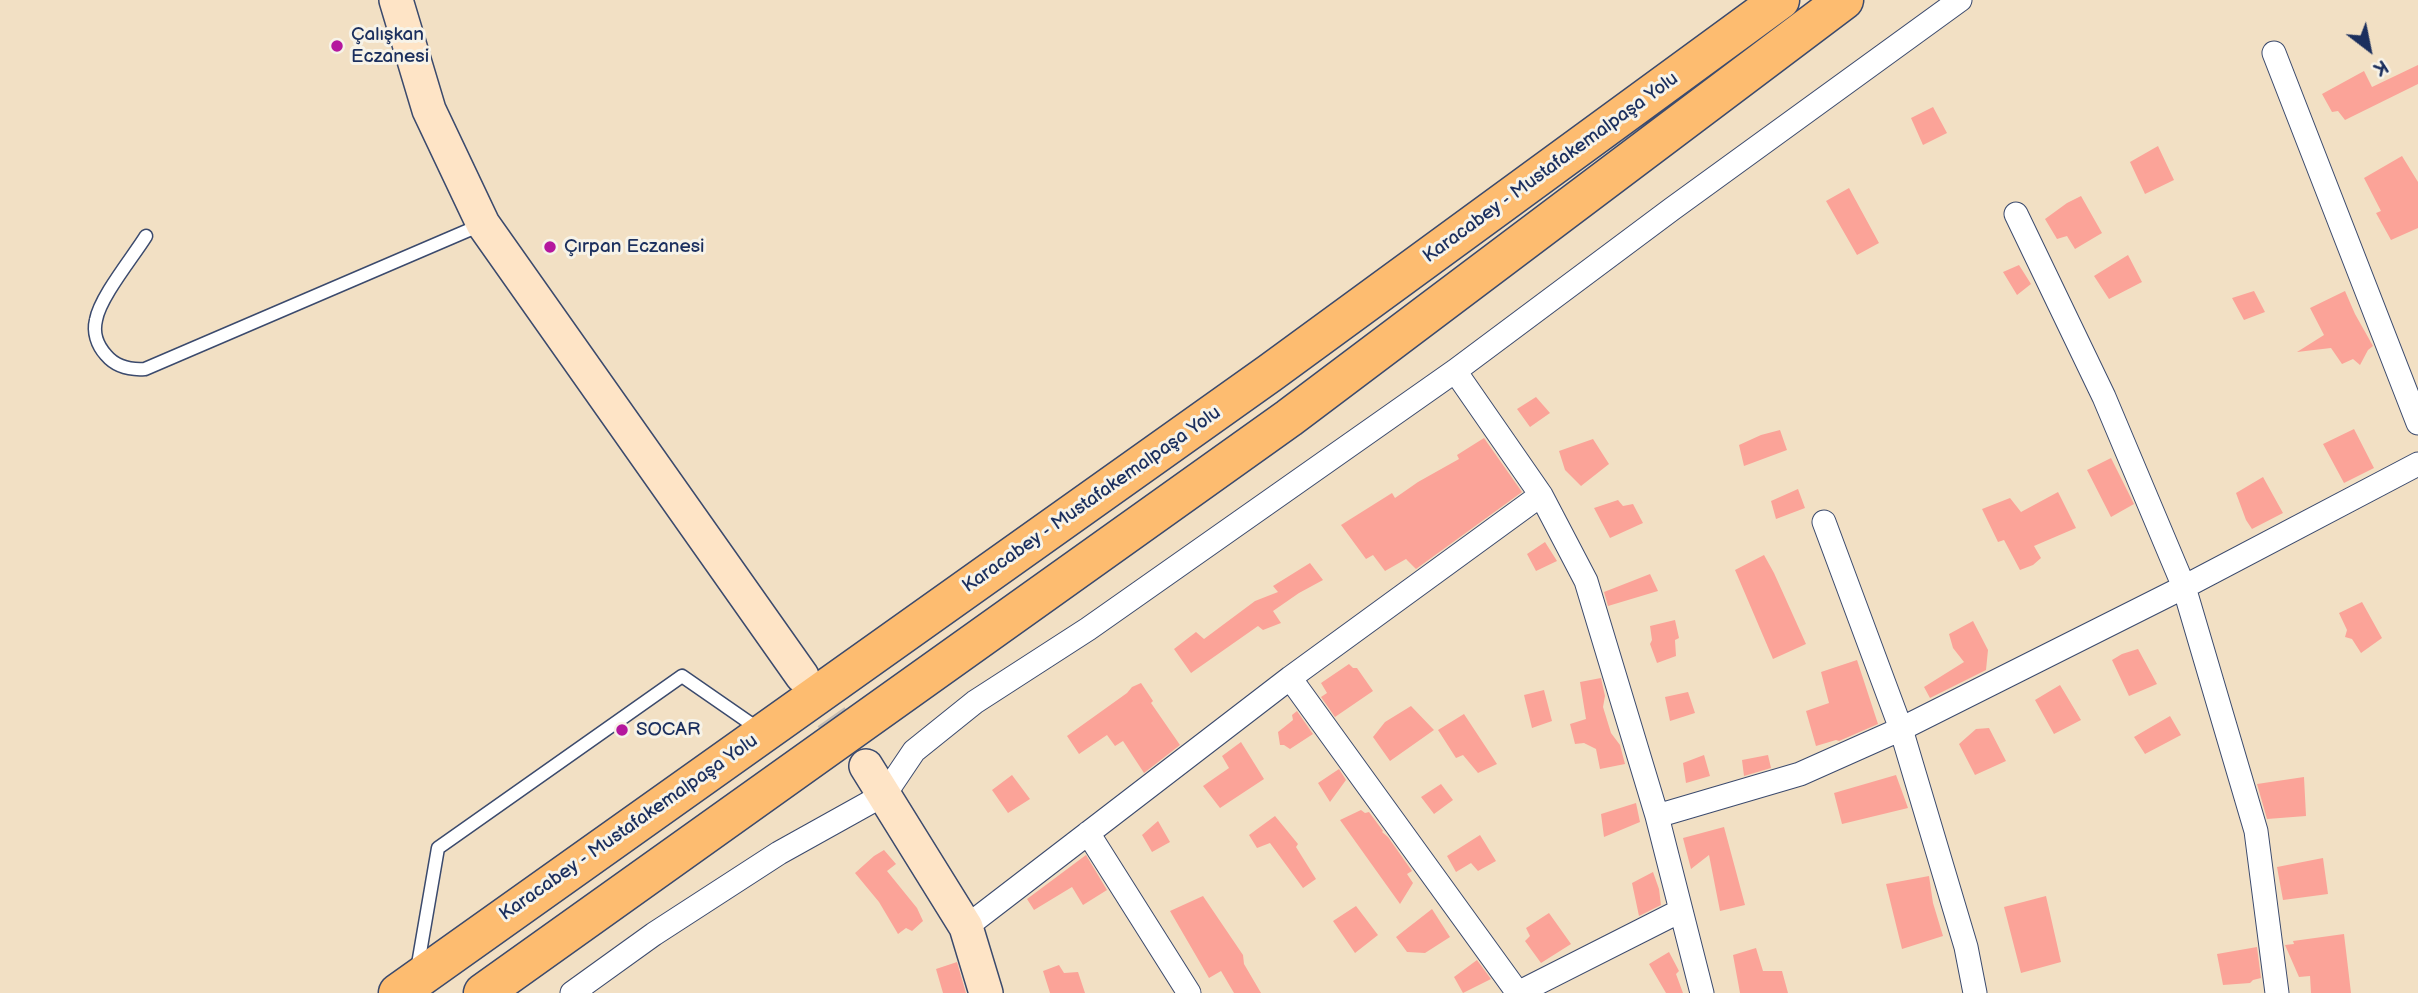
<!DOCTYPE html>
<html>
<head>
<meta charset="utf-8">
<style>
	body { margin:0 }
	#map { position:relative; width:2418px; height:993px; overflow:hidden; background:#f2e0c4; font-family:"Balsamiq Sans",sans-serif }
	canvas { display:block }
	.north { position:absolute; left:2334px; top:14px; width:70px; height:70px; -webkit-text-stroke:5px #f7f3e8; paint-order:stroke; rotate:148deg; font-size:19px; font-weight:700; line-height:28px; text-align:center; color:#1b2f5e }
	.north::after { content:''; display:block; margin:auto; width:24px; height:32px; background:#1b2f5e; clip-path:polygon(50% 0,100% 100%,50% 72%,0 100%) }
</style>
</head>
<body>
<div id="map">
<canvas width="2418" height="993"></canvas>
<div class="north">K</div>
</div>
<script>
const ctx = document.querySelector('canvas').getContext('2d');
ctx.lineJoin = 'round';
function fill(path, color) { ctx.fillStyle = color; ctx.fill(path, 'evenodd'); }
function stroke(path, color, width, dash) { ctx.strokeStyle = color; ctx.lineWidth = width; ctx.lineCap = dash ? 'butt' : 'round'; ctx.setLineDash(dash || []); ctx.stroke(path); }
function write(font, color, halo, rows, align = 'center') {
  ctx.font = font + ' "Balsamiq Sans",sans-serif'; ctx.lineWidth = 6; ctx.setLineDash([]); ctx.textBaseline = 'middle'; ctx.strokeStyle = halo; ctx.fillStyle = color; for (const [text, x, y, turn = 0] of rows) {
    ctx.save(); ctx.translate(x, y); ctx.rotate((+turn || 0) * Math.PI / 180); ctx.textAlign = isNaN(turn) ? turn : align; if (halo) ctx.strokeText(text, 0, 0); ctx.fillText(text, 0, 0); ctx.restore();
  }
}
const building = new Path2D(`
	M2418,65V84L2345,120L2338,111L2332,112L2322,94L2364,71L2372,87Z
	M1933,107L1947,133L1923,145L1911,118Z
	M2158,146L2174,180L2145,194L2130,162Z
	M2402,156L2418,182V228L2391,240L2376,213L2381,211L2364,178Z
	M1849,188L1879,243L1857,255L1826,201Z
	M2081,196L2102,233L2075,249L2067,236L2057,239L2045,219L2067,203Z
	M2128,255L2142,282L2109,299L2094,276Z
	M2019,265L2031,284L2017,295L2003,272Z
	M2254,291L2265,312L2244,320L2232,298Z
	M2345,291L2355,314L2373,346L2368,350L2360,365L2353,359L2342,364L2331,348L2297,352L2324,335L2310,308Z
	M1536,397L1550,413L1530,427L1517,409Z
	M2354,429L2374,468L2344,483L2323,444Z
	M1780,430L1787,450L1744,466L1739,445L1761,435Z
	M1484,438L1522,492L1416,569L1406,559L1385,571L1373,555L1366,559L1341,525L1392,493L1395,498L1418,482L1459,459L1457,455Z
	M1593,439L1609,464L1581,486L1565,470L1559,451Z
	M2111,458L2134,504L2111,517L2087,470Z
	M2263,477L2283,513L2252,529L2246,520L2236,493Z
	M1798,489L1805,508L1776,519L1771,501Z
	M2058,492L2076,528L2034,546L2041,558L2033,565L2020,570L2004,540L1998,542L1982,509L2010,498L2021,512Z
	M1618,500L1623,506L1633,504L1643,523L1610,538L1594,508Z
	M1545,542L1557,561L1536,571L1527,554Z
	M1764,555L1774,573L1806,644L1773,659L1735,570Z
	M1310,563L1323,580L1299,593L1273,611L1281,623L1263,630L1258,626L1191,673L1174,649L1196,632L1204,639L1255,601L1278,592L1273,586Z
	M1650,574L1658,591L1608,606L1604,592Z
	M2362,602L2382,638L2361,653L2352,639L2345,637L2347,630L2339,613Z
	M1675,620L1679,638L1675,640L1676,656L1657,663L1650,644L1652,640L1650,626Z
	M1973,621L1988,650L1986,670L1930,698L1924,687L1964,662L1953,648L1949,634Z
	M2138,649L2157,684L2129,696L2112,660L2122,654Z
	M1857,660L1878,724L1839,741L1836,740L1816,746L1806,711L1829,703L1821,672Z
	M1349,664L1353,668H1357L1373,691L1335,717L1321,697L1327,693L1321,683Z
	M1601,678L1605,696L1603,707L1611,733L1620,745L1625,764L1600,769L1596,749L1584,743L1575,744L1570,724L1586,719L1580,682Z
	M1141,683L1153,701L1151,703L1180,745L1144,773L1123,741L1115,746L1107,735L1079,754L1067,736L1127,693L1132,687Z
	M2060,685L2081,720L2054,734L2035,700Z
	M1544,690L1552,721L1532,728L1524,695Z
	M1688,692L1695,713L1670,721L1665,697Z
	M1411,706L1434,730L1390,761L1373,737L1385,722Z
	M1297,711L1313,734L1290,749L1284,745H1280L1278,732L1293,720L1292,715Z
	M1464,714L1497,764L1478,773L1463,755L1456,758L1438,730Z
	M2170,716L2181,735L2145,754L2134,737Z
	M1989,728L2006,761L1975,775L1959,744L1976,729Z
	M1241,742L1264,779L1220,808L1203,786L1229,768L1222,756Z
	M1704,755L1710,776L1686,783L1683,763Z
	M1768,755L1771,768L1744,776L1742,760Z
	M1339,769L1346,780L1330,802L1318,783Z
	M1012,775L1030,799L1008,813L992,790Z
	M1896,775L1908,808L1842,824L1834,793Z
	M2304,777L2306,816L2267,819L2257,784Z
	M1441,784L1453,800L1434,814L1421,797Z
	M1636,803L1640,822L1604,837L1601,814Z
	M1361,810L1365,813L1369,812L1383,831L1382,832L1388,837L1412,871L1407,874L1413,883L1400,904L1340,820Z
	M1275,816L1298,844L1296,847L1316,879L1303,888L1270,843L1257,848L1249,835Z
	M1158,821L1170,842L1152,852L1142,835Z
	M1724,827L1745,905L1720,911L1709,855L1691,869L1683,838Z
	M1480,835L1496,861L1478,871L1471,863L1456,872L1447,856Z
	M884,850L896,864L887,871L917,908L923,921L912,931L906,928L898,934L879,902L855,873L874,856Z
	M1086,855L1107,890L1083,905L1072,887L1034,910L1027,899Z
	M2323,858L2328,894L2283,900L2277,867Z
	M1653,872L1659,889L1661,905L1639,916L1632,883Z
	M1929,876L1933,903L1943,936L1902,949L1886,884Z
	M1203,896L1243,955L1244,964L1261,993H1234L1221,971L1209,978L1170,911Z
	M2046,896L2061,962L2021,973L2004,907Z
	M1356,906L1378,935L1355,953L1333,921Z
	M1432,909L1450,937L1425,953L1407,952L1396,937Z
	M1549,913L1571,944L1541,963L1525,941L1530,936L1526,928Z
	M2344,934L2351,993H2311L2310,976L2299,977L2285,945L2294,944L2293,941Z
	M2257,947L2261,978L2253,980L2250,983L2223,985L2217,954Z
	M1756,948L1763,971H1782L1788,993H1740L1733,955Z
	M1669,952L1679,971L1676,974L1683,993H1666L1649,964Z
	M1477,960L1491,979L1463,993L1454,977Z
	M957,962L966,993H943L936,969Z
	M1059,965L1064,973L1078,972L1085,993H1050L1043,971Z`);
const secondaryTunnel = new Path2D(`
	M802,676L859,756`);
const lane = new Path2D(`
	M146,236C133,257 100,297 96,320C93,332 97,345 106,355C116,367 130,370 145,369L483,224
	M417,970L438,848L682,676L760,730`);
const street = new Path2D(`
	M2274,53L2418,423
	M2016,214L2104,397L2184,587L2256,831L2277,993
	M1455,371L1541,495L1586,581L1657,816L1702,993
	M1824,522L1901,729L1966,947L1975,993
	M1290,678L1518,993
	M1657,816L1800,774L1901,729L2184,587L2418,464
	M1088,833L1189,993
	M966,927L1290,678L1541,495
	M572,993L654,934L779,853L885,794L914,751L975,702L1088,629L1455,371L1672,209L1960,0
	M1518,993L1680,911`);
const secondary = new Path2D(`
	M396,0L429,110L483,224L802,676
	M866,766L966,927L986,993`);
const highway = new Path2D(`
	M398,993L1270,373L1780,0
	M483,993L1289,418L1844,0`);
const markers = [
	[337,46,7,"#b5179e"],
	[550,247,7,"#b5179e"],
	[622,730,7,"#b5179e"]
];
const poiNames = [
	["Çalışkan",351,35],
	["Eczanesi",351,57],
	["Çırpan Eczanesi",564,247],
	["SOCAR",636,730]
];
const streetNames = [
	["Karacabey - Mustafakemalpaşa Yolu",1551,168,-36],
	["Karacabey - Mustafakemalpaşa Yolu",1092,500,-35],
	["Karacabey - Mustafakemalpaşa Yolu",629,828,-35]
];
fill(building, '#fba398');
stroke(secondaryTunnel, '#c7bdb0', 33, [33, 17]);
stroke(lane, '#3b4a6d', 15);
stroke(street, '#3b4a6d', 25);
stroke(secondary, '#3b4a6d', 36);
stroke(highway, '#3b4a6d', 41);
stroke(lane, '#fff', 12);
stroke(street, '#fff', 23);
stroke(secondary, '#fee4c6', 33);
stroke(highway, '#fdbc70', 38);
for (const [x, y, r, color] of markers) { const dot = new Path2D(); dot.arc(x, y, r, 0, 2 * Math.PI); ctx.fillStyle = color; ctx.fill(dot); stroke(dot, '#f7f3e8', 2.5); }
write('19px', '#1b2f5e', '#f7f3e8', poiNames, 'left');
write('19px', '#1b2f5e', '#f7f3e8', streetNames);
</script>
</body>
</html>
